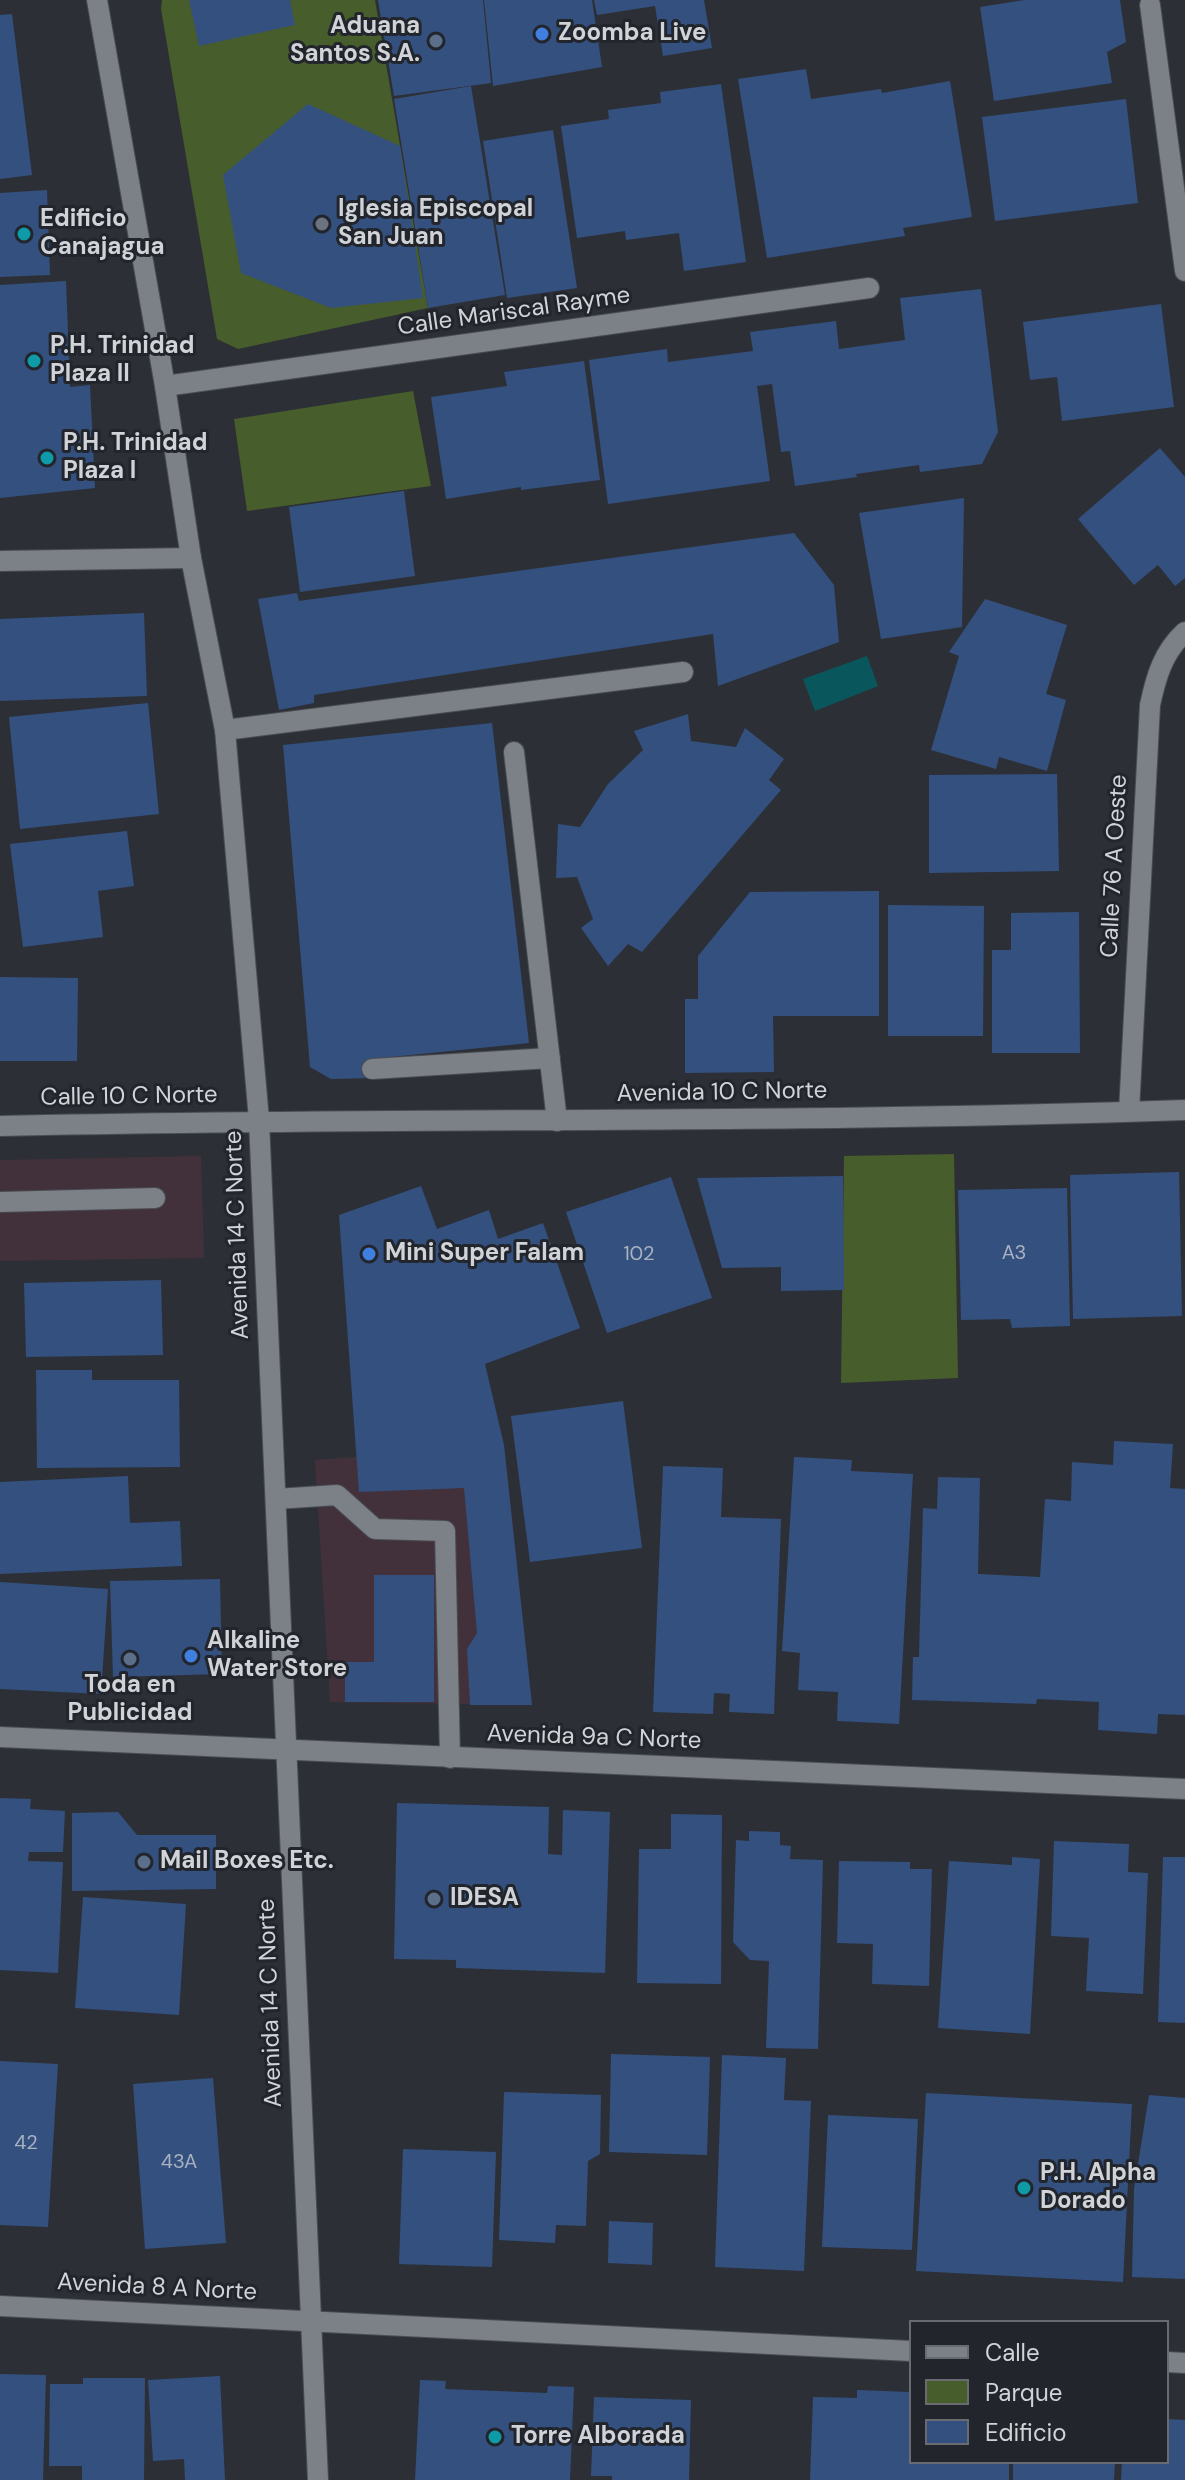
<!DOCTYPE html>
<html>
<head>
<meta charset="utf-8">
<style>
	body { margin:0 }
	#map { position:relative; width:1185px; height:2480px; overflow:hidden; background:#2c3036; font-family:"DM Sans",sans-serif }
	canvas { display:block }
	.legend { position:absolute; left:909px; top:2320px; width:260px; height:144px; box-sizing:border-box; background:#22262c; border:2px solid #686b70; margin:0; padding:10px 14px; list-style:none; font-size:24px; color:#d0d3d7 }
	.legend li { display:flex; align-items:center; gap:16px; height:40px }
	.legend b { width:40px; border:2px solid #686b70 }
</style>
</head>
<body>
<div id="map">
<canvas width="1185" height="2480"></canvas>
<ul class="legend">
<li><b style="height:10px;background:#7c8087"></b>Calle</li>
<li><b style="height:22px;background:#475d2b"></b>Parque</li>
<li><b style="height:22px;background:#34507f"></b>Edificio</li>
</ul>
</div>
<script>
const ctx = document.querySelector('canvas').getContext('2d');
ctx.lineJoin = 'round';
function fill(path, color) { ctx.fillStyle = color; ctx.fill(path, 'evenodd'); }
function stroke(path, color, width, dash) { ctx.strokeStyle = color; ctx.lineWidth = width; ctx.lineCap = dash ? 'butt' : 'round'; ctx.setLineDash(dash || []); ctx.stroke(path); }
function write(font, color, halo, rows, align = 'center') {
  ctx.font = font + ' "DM Sans",sans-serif'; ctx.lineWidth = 6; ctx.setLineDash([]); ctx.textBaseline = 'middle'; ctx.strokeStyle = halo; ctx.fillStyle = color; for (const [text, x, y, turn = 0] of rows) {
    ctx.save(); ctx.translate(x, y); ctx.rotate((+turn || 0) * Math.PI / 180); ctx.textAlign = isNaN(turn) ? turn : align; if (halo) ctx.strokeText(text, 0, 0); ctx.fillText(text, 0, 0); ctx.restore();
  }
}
const commercial = new Path2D(`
	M201,1156L204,1258L0,1261V1160Z
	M504,1445L532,1705L330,1702L315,1460Z`);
const green = new Path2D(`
	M162,0H375L428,308L238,349L217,339L161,9Z
	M413,391L431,486L247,511L234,419Z
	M954,1154L958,1378L841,1383L844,1156Z`);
const water = new Path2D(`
	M867,656L878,686L815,711L803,679Z`);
const building = new Path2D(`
	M189,0H290L295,25L199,46Z
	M378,0H483L491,83L394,96Z
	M484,0H592L602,67L493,86Z
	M594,0H704L712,48L663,56L655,6L597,15Z
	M1024,0H1120L1126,42L1107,52L1112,83L994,101L980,7Z
	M12,14L32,175L0,179V15Z
	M806,69L811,99L881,89L882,93L950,81L972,217L903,228L905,236L767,258L738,79Z
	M721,84L746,262L684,271L679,233L626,240L625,231L577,238L561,126L609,119L608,110L661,103L660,92Z
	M471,86L505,295L428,308L394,99Z
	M1126,99L1138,203L995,221L982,117Z
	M308,104L400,146L423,298L331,308L241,273L223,175Z
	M553,130L577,288L507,298L483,141Z
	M47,190L50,275L0,277V193Z
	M66,281L70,387L90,385L95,488L0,498V285Z
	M981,289L998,432L982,464L920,472L919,465L856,474L857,477L795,486L790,451L781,452L772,384L757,386L770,481L608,504L589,360L667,349L668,362L753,351L750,332L836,321L839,349L905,340L900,298Z
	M1161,304L1174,407L1062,421L1057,377L1030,380L1023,322Z
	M584,361L600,480L521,490V487L446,499L431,397L507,386L504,372Z
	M1160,448L1185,477V578L1175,586L1158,565L1134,585L1078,519Z
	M404,491L415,576L300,592L289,507Z
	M964,498L962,627L881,639L859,513Z
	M794,533L834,585L839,642L718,686L713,634L314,695V703L279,710L258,599L297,593L299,601Z
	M985,599L1067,625L1046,694L1066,700L1047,771L999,757L996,769L931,750L959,656L949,652Z
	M144,613L147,696L0,701V619Z
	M148,703L159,814L20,829L9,717Z
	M688,714L691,741L736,747L745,728L784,759L769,780L781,790L642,952L628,944L608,966L581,928L593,919L577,877L556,878L558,824L580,827L608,784L643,750L634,731Z
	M492,723L529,1043L372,1059L374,1078L331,1079L310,1067L283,745Z
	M1057,774L1059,871L929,873V775Z
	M127,831L134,886L98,891L103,937L23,947L10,844Z
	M879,891V1016H773L774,1072L685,1073V999H698V956L750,892Z
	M888,905L984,906L983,1036H888Z
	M1079,912L1080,1053H992V950H1011V913Z
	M0,977L78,978L77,1061H0Z
	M1179,1172L1182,1316L1073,1319L1070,1175Z
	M843,1176L844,1290L781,1291V1267L722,1268L697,1178Z
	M671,1177L712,1298L607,1333L566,1212Z
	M421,1186L437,1229L489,1210L498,1239L543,1223L580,1328L485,1364L504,1445L532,1705H470L467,1649L477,1633L464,1488L359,1492L339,1215Z
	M1067,1188L1070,1326L1012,1328L1010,1319L961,1320L958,1190Z
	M161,1280L163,1355L26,1357L24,1283Z
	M36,1370H92V1380H179L180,1467L37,1468Z
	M623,1401L642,1548L530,1562L511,1416Z
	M1114,1441L1173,1444L1170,1488L1185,1489V1715L1158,1714L1157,1734L1098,1730L1099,1702L1037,1699L1036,1704L912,1700L913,1657H919L923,1508L937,1509L938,1477L980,1478L978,1574L1040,1577L1045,1499L1071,1501L1072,1462L1113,1465Z
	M794,1457L852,1460L851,1471L913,1474L899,1724L837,1721L838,1692L798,1690L800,1653L782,1651Z
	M663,1466L723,1468L721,1517L781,1519L774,1714L729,1712L730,1694L714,1693L713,1714L653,1712Z
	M128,1476L130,1523L180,1521L182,1566L0,1574V1482Z
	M374,1575H434V1702H345V1662H374Z
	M220,1579L222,1674L113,1677L110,1581Z
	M0,1582L108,1589L101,1694L0,1689Z
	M0,1798L31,1799L30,1809L65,1811L63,1852H29L28,1861L63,1862L58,1973L0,1970Z
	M397,1803L549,1807L548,1854L562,1855L563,1810L610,1812L605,1973L456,1968V1960L394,1959Z
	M118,1812L137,1835H216V1889L72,1891V1813Z
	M671,1814L722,1815L721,1984L637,1983L639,1849H671Z
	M749,1831L780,1832V1845L791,1846L790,1859L823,1860L818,2049L766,2048L769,1961L750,1960L733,1942L736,1840L749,1841Z
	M1054,1841L1129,1844L1128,1872L1148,1873L1143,1994L1086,1991L1089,1938L1051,1936Z
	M1012,1857L1040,1859L1030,2034L938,2028L949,1861L1012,1865Z
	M1163,1857H1185V2023L1158,2022Z
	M839,1861L910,1862V1869H932L929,1986L872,1984L873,1944L837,1943Z
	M83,1897L186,1904L179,2015L75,2008Z
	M611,2054L710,2057L707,2155L609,2152Z
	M722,2055L786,2058L784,2100L811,2101L804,2271L715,2267Z
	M0,2061L58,2064L48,2227L0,2225Z
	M213,2078L226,2243L145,2249L133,2084Z
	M504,2092L601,2095L600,2154L588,2161L586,2226L556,2225L555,2243L499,2240Z
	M926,2093L1132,2104L1123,2282L916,2271Z
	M1149,2095L1185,2098V2279L1132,2277L1134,2189Z
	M828,2115L918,2119L912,2250L822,2247Z
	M403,2149L496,2152L492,2267L399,2264Z
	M609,2221L653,2223L652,2265L608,2263Z
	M0,2374L46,2375L43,2480H0Z
	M220,2376L225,2480H185L184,2459L153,2461L148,2380Z
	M83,2378H145L144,2480H82V2466H49L50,2384H83Z
	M420,2380L446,2381L445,2389L547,2393L548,2386L574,2387L570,2480H415Z
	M857,2390L910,2392L911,2462H1009V2480H810L813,2397L857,2398Z
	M594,2397L691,2400L689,2480H612V2476H591Z
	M1167,2419L1185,2420V2480H1121L1122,2462H1167Z
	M1013,2462H1115L1114,2480H1013Z`);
const lane = new Path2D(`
	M225,730L683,672
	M514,752L557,1121
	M372,1069L550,1058
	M0,1202L155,1198
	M276,1499L337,1495L375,1529L445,1531L450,1758`);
const street = new Path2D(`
	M1150,5L1185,271
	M165,386L869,288
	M0,561L191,558
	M1129,1112L1150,705C1156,677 1163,652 1185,632
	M0,1126C395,1117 790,1124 1185,1110
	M0,1737L1185,1789
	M0,2306L911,2351
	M1167,2362L1185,2363`);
const secondary = new Path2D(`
	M97,0L165,386L191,558L225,730L259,1120L318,2480`);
const markers = [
	[542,34,8,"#3f7fe0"],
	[436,41,8,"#5c6f8a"],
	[322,224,8,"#6b7280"],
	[24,234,8,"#0f9aa8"],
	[34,361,8,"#0f9aa8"],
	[47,458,8,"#0f9aa8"],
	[369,1254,8,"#3f7fe0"],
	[191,1656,8,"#3f7fe0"],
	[130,1659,8,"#5c6f8a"],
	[144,1862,8,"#5c6f8a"],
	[434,1899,8,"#5c6f8a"],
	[1024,2188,8,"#0f9aa8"],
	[495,2437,8,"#0f9aa8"]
];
const numberNames = [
	["A3",1014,1254],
	["102",639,1255],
	["42",26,2144],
	["43A",179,2163]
];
const poiNames = [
	["Aduana",420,27,"right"],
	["Santos S.A.",420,55,"right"],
	["Zoomba Live",558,34],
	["Iglesia Episcopal",338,210],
	["San Juan",338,238],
	["Edificio",40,220],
	["Canajagua",40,248],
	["P.H. Trinidad",50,347],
	["Plaza II",50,375],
	["P.H. Trinidad",63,444],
	["Plaza I",63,472],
	["Mini Super Falam",385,1254],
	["Alkaline",207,1642],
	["Water Store",207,1670],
	["Toda en",130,1686,"center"],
	["Publicidad",130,1714,"center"],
	["Mail Boxes Etc.",160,1862],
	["IDESA",450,1899],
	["P.H. Alpha",1040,2174],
	["Dorado",1040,2202],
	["Torre Alborada",511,2437]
];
const streetNames = [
	["Calle Mariscal Rayme",514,312,-8],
	["Calle 76 A Oeste",1115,866,-87],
	["Avenida 10 C Norte",722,1093,-1],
	["Calle 10 C Norte",129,1097,-1],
	["Avenida 14 C Norte",238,1235,-92],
	["Avenida 9a C Norte",594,1738,2],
	["Avenida 14 C Norte",271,2003,-92],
	["Avenida 8 A Norte",157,2288,3]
];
fill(commercial, '#42313b');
fill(green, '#475d2b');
fill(water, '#09575c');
fill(building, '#34507f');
stroke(lane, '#494c51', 22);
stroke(street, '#494c51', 22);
stroke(secondary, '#494c51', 22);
stroke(lane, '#7c8087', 20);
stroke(street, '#7c8087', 20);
stroke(secondary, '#7c8087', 20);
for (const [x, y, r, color] of markers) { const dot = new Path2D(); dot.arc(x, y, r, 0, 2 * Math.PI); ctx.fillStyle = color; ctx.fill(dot); stroke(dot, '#22262c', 3); }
write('20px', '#a9b2c1', null, numberNames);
write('bold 24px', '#d0d3d7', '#22262c', poiNames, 'left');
write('24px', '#d0d3d7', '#22262c', streetNames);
</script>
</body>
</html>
